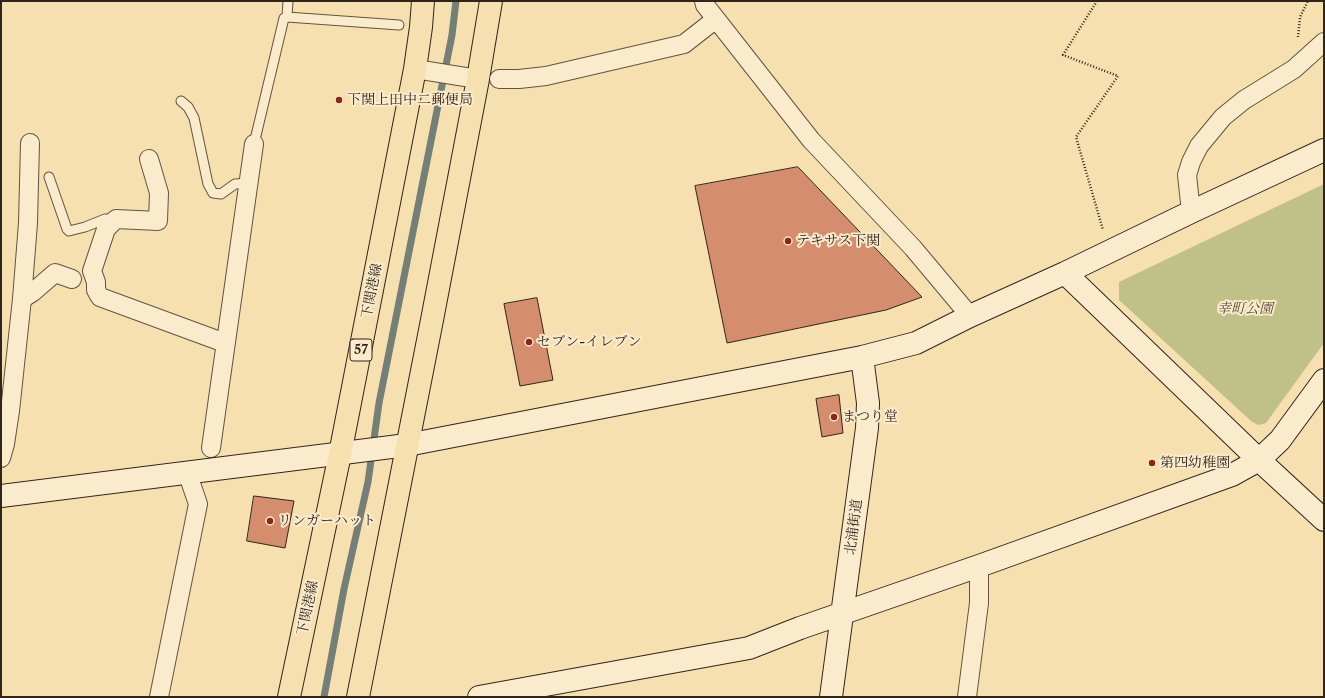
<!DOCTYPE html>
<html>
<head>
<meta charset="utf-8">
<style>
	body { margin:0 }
	#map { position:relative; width:1325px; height:698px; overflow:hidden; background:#f7e0b0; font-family:"Libre Caslon Text",serif }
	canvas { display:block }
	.frame { position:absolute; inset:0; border:2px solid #31241d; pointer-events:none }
</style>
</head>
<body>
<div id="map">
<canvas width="1325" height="698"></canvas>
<div class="frame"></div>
</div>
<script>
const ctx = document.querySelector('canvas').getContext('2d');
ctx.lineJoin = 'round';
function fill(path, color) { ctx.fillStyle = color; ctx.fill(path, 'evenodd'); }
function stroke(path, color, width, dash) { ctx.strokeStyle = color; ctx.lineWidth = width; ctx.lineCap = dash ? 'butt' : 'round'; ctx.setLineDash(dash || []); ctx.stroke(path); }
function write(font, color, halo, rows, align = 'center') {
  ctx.font = font + ' "Libre Caslon Text","Noto Serif JP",serif'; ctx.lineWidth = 4; ctx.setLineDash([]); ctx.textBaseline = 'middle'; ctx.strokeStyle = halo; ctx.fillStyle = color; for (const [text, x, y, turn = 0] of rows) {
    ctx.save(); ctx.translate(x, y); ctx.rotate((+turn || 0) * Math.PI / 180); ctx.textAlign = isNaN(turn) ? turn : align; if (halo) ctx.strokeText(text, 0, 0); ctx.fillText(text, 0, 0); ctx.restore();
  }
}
const green = new Path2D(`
	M1324,184V343L1266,423L1258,425L1251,421L1119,300V282Z`);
const stream = new Path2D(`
	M324,697L344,589L368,482L379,403L452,35L456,1`);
const building = new Path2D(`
	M798,167L922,297L886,310L727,343L695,186Z
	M537,298L553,380L520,386L504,304Z
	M839,395L843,433L822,437L816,399Z
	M254,496L294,501L285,548L247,541Z`);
const path = new Path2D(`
	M1097,1L1063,55L1118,76L1076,137L1103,230
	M1298,37L1300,17L1308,1`);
const lane = new Path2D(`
	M287,17L399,25
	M181,101L188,107L194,118L208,184L213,193L221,194L235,184L249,183
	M254,144L284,18L287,17L288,1
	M49,177L67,229L69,231L85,227L105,219H114`);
const street = new Path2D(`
	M704,1L705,5L716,19L811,140L913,248L970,316
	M415,69L478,79
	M499,79H519L546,76L684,44L716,19
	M149,159L159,193L158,221L116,219L106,229L92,271L96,282V290L100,297L225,343
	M1191,212L1187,175L1191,162L1199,146L1223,117L1244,100L1294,69L1324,42
	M22,299L33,292L55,273L72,279
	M211,448L254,144
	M1,458L5,444L10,411L22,299L28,223L30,143
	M159,697L198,504L187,472
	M967,697L979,603V566`);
const secondary = new Path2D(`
	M1065,273L1259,460L1324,520
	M1,496L407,445L862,357L916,343L970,316L1065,273L1191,212L1324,150
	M479,697L749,648L800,628L979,566L1232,475L1259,460L1280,440L1324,380
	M831,697L867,428L868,403L862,357`);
const primary = new Path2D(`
	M289,697L340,454L415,69L421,27L423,1
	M358,697L432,320L478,79L491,1`);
const markers = [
	[339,100,4,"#8f2418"],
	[788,241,4,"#8f2418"],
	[529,342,4,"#8f2418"],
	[834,417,4,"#8f2418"],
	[1152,463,4,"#8f2418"],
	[270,521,4,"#8f2418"]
];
const shields = [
	[361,350,22]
];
const shieldNames = [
	["57",361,350]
];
const poiNames = [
	["下関上田中二郵便局",347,100],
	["テキサス下関",796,241],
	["セブン-イレブン",537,342],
	["まつり堂",842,417],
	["第四幼稚園",1160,463],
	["リンガーハット",278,521]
];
const streetNames = [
	["下関港線",372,291,-79],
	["北浦街道",854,527,-83],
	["下関港線",308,608,-78]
];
const parkNames = [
	["幸町公園",1245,309]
];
fill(green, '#c0c188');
stroke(stream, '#747f78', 7);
fill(building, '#d48e6d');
stroke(building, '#31241d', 1);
stroke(lane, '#625342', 11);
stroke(street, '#625342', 20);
stroke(secondary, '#31241d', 24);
stroke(primary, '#31241d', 24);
stroke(path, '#31241d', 2.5, [1, 2]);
stroke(lane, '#faebcc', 9);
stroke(street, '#faebcc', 18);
stroke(secondary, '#faebcc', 22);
stroke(primary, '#f7e0b0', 22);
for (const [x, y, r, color] of markers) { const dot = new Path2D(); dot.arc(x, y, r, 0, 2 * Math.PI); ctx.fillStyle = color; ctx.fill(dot); stroke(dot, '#faebcc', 1.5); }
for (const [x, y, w] of shields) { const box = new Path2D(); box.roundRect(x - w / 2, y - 11, w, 22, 3); ctx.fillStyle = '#faebcc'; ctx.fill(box); stroke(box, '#31241d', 1); }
write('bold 13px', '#31241d', null, shieldNames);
write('14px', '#31241d', '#faebcc', poiNames, 'left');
write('14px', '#31241d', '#faebcc', streetNames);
write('italic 14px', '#554b38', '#faebcc', parkNames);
</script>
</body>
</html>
